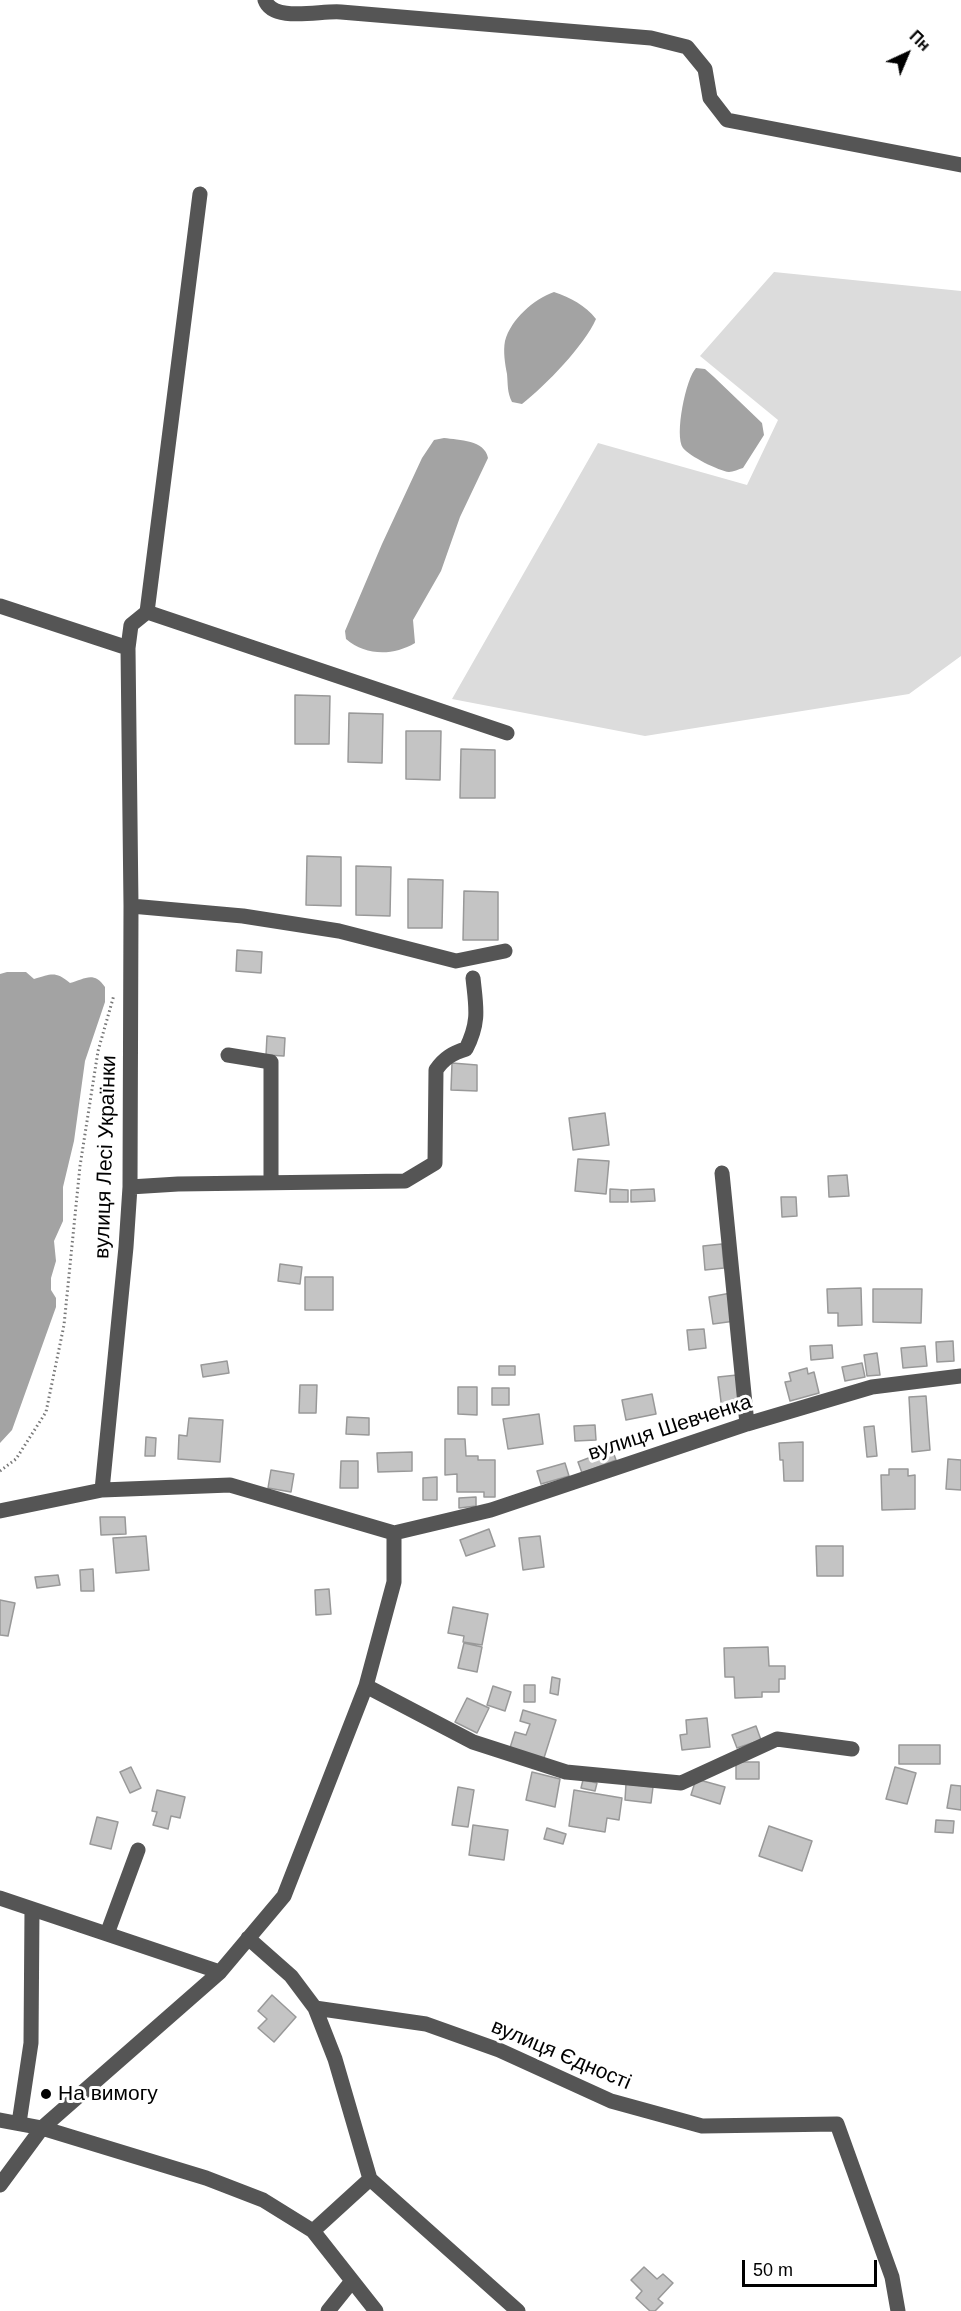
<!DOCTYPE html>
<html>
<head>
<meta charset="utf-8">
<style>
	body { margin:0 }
	#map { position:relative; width:961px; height:2311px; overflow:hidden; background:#fff; font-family:Arial,sans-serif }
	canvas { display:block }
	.north { position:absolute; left:877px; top:24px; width:60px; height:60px; -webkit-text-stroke:4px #fff; paint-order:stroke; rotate:44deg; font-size:16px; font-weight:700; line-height:24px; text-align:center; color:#000 }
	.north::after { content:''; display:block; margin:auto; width:21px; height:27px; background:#000; clip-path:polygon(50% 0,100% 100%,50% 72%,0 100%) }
	.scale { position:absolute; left:742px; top:2260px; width:135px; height:27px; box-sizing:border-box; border:3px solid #000; border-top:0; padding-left:8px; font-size:18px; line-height:21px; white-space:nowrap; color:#000; -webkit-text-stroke:4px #fff; paint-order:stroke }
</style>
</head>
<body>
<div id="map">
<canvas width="961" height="2311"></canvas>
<div class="north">Пн</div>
<div class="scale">50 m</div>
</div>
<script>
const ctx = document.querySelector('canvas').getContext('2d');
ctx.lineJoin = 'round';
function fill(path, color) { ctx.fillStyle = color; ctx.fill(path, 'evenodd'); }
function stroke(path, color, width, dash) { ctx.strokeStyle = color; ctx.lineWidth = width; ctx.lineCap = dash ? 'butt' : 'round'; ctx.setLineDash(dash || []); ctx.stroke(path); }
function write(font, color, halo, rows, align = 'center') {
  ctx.font = font + ' Arial,sans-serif'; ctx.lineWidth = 6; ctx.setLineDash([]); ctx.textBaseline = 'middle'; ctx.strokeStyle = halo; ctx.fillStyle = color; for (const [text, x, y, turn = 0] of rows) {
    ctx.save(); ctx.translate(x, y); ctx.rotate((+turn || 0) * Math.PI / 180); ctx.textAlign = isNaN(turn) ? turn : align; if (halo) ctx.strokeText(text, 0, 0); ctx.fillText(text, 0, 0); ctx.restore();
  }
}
const green = new Path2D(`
	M774,272L961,291V656L909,694L645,736L452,699L598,443L747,485L778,420L700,356Z`);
const water = new Path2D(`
	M554,292C571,298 585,305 596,319C584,346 546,385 522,404L512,402C507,392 508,385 507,374C505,364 503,351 505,341C511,319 534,299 554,292Z
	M696,368L705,369L714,377L762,423L764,435L743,468C739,469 733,472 729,472C719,471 689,456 683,448C674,436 686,378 696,368Z
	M444,438C459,440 485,440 488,458L460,517L441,571L413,620L415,643C393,656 366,656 346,639L345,631L382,544L422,458L434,440Z
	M7,972H26L34,979C52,974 55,971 70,983C84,980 93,970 105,987V1002L85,1061L74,1141L63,1187V1221L54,1241L56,1261L51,1278V1290L56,1298V1307L12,1430L0,1443V974Z`);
const building = new Path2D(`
	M295,695L330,696L329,744H295Z
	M349,713L383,714L382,763L348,762Z
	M406,731H441L440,780L406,779Z
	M461,749L495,750V798H460Z
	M307,856L341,857V906L306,905Z
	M356,866L391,867L390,916L356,915Z
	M408,879L443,880L442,928H408Z
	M464,891L498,892V940H463Z
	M237,950L262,952L261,973L236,971Z
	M267,1036L285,1038L284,1056L266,1055Z
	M452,1063L477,1065V1091L451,1090Z
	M605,1113L609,1145L573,1150L569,1118Z
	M578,1159L609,1161L606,1194L575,1191Z
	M847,1175L849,1196L829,1197L828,1176Z
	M610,1189L628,1190V1202H610Z
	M654,1189L655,1201L631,1202V1190Z
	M781,1197H796L797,1216L782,1217Z
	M722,1244L724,1268L705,1270L703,1246Z
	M280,1264L302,1267L300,1284L278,1281Z
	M305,1277H333V1310H305Z
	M861,1288L862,1325L838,1326V1313H828L827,1289Z
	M873,1289H922L921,1323L873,1322Z
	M731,1293L735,1321L713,1324L709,1297Z
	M704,1329L706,1348L689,1350L687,1330Z
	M953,1341L954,1361L937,1362L936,1342Z
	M832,1345L833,1358L811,1360L810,1346Z
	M925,1346L927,1366L903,1368L901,1348Z
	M877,1353L880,1375L867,1376L864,1355Z
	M227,1361L229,1373L203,1377L201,1365Z
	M862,1363L865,1377L845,1381L842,1367Z
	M499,1366H515V1375H499Z
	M807,1368L808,1374L814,1372L819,1393L790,1401L785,1382L791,1381L789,1373Z
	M737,1375L741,1408L722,1410L718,1377Z
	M300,1385H317L316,1413H299Z
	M458,1387H477V1415L458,1414Z
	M492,1388H509V1405H492Z
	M652,1394L656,1414L626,1420L622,1400Z
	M926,1396L930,1450L912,1452L909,1397Z
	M539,1414L543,1444L508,1449L503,1419Z
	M347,1417L369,1418V1435L346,1434Z
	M189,1418L223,1420L220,1462L178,1459L179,1435L187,1436Z
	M595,1425L596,1440L575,1441L574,1426Z
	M874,1426L877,1456L867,1457L864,1427Z
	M146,1437L156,1438L155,1456H145Z
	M445,1439H465L466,1456H478V1460H495V1497H484V1492H457V1474L445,1475Z
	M803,1442V1481H784L783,1460H780L779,1443Z
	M612,1449L616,1460L582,1473L578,1462Z
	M412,1452V1471L378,1472L377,1453Z
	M948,1459L961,1460V1490L946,1489Z
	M341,1461H358V1488H340Z
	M565,1463L569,1476L541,1484L537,1471Z
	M889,1469H908V1476L915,1475V1509L882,1510L881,1475H889Z
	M271,1470L294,1474L291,1492L268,1488Z
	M437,1477V1500H423V1478Z
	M476,1497V1506L459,1508V1498Z
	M100,1517H125L126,1534L101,1535Z
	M489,1529L495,1546L466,1556L460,1540Z
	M146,1536L149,1570L116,1573L113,1538Z
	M540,1536L544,1567L523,1570L519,1538Z
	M816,1546H843V1576H817Z
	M93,1569L94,1591H81L80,1570Z
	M58,1575L60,1585L37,1588L35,1577Z
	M329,1589L331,1614L316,1615L315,1590Z
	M0,1600L15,1603L8,1636L0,1635Z
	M453,1607L488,1614L482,1645L463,1642L464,1636L448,1633Z
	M464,1643L482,1647L477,1672L458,1668Z
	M768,1647L769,1666H785V1679H779V1692H762V1697L735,1698L734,1677H725L724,1648Z
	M552,1677L560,1679L558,1695L550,1693Z
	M524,1685H535V1702H524Z
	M493,1686L511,1692L505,1711L487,1705Z
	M467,1698L489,1708L477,1733L455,1722Z
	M523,1710L556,1720L543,1761L509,1751L515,1732L526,1735L530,1724L520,1721Z
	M707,1718L710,1747L682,1750L680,1735L687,1734L686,1720Z
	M756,1726L761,1740L737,1748L732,1735Z
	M899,1745H940V1764H899Z
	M736,1762H759V1779H736Z
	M131,1767L141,1788L130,1793L120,1772Z
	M895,1767L916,1773L907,1804L886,1799Z
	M532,1772L560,1779L555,1807L526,1800Z
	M696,1779L725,1787L720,1804L691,1795Z
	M583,1780L597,1783L595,1791L581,1788Z
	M626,1784L653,1787L651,1803L625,1800Z
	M951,1785L961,1786V1810L947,1808Z
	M458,1787L474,1790L468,1827L452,1825Z
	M157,1790L185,1797L180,1818L171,1816L168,1829L153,1825L157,1812L152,1811Z
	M574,1790L622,1798L619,1820L607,1818L605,1832L569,1826Z
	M97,1817L118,1822L111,1849L90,1844Z
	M936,1820L954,1821L953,1833L935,1832Z
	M473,1825L508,1830L504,1860L469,1855Z
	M769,1826L812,1841L802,1871L759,1856Z
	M547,1828L566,1834L563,1844L544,1839Z
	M272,1995L296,2017L274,2042L258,2028L267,2019L258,2011Z
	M644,2267L657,2279L663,2274L673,2283L658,2299L663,2303L655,2311H650L636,2298L642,2291L631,2280Z`);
const path = new Path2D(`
	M0,1471L16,1459L46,1412L64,1325L80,1166L98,1051L114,995`);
const minor = new Path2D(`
	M265,0C273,23 321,10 341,12C444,21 548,29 651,38L687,47L705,69L710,98L727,120L961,165
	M0,606L128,648
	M147,612L507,733
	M131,906L243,916L339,931L456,961L505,951
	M228,1055L271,1062V1183
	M722,1173L747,1424
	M130,1187L178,1184L405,1181L435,1163L436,1070C444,1058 453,1053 466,1049C480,1021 476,1007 473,978
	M102,1490L126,1247L130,1187L131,906L128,648L131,625L147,612L200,194
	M0,1511L102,1490L230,1485L394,1533
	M366,1686L473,1742L566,1772L681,1783L777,1739L852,1749
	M0,1898L220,1972
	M107,1934L138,1850
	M248,1938L291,1976L315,2008L426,2024L499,2050L611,2101L702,2126L837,2124L892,2277L898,2311
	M0,2120L42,2128L206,2178L263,2200L313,2231L376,2311
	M19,2123L31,2043L32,1909
	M370,2179L518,2311
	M0,2185L42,2128L220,1972L284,1896L366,1686L394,1582V1533L491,1510L747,1424L872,1387L961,1376
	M313,2231L370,2179L335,2059L315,2008
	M328,2311L352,2281`);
const markers = [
	[46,2094,6,"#000"]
];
const streetNames = [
	["вулиця Лесі Українки",106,1157,-88],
	["вулиця Шевченка",670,1428,-18],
	["вулиця Єдності",561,2055,23]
];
const poiNames = [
	["На вимогу",58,2094]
];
fill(green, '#dcdcdc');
fill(water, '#a3a3a3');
fill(building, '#c4c4c4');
stroke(building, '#999', 1.5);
stroke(path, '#777', 3, [1.5, 3]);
stroke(minor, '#555', 15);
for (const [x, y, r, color] of markers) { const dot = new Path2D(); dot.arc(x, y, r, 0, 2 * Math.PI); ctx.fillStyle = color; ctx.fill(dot); stroke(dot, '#fff', 2); }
write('21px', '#000', '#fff', streetNames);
write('21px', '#000', '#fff', poiNames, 'left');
</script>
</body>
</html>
